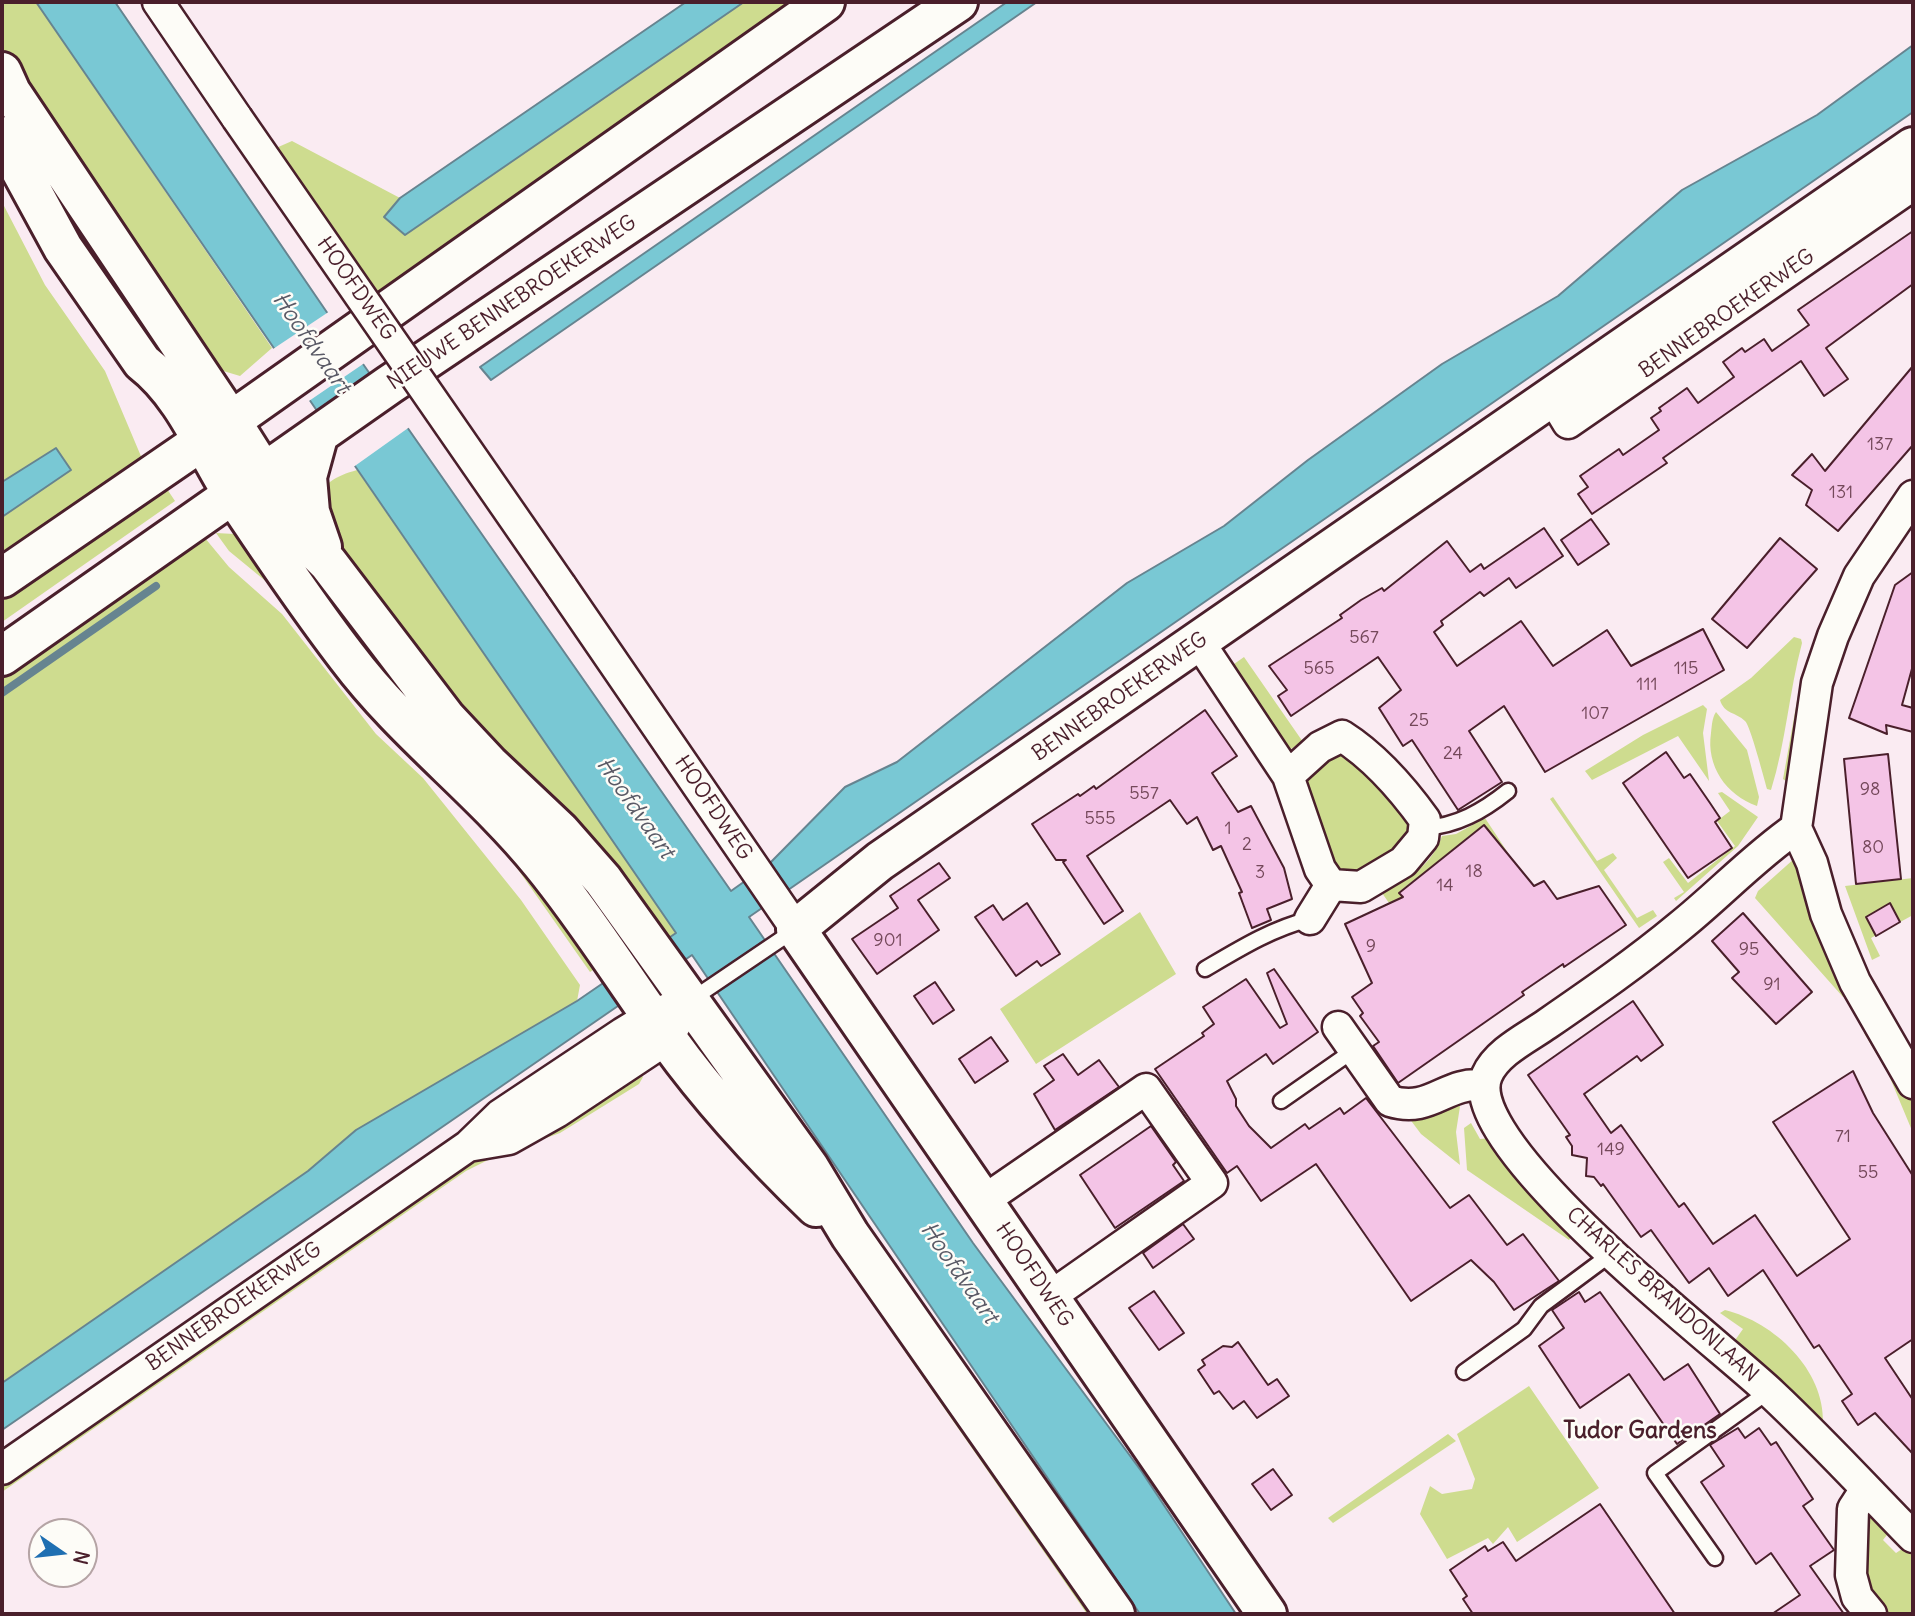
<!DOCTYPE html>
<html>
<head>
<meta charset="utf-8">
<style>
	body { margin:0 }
	#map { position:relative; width:1915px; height:1616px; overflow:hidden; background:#faebf2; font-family:Delius,sans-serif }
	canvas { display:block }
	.frame { position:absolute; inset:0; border:4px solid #4a1f2b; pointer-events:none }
	.north { position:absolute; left:28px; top:1518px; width:70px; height:70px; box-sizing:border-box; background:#fdfcf7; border:2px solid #b5a4a5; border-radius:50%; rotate:104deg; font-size:19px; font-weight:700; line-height:28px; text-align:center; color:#4a1f2b }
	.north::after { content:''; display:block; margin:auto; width:24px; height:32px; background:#1f6fb2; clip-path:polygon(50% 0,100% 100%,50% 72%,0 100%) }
</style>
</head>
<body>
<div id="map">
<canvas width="1915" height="1616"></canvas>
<div class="frame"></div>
<div class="north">N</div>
</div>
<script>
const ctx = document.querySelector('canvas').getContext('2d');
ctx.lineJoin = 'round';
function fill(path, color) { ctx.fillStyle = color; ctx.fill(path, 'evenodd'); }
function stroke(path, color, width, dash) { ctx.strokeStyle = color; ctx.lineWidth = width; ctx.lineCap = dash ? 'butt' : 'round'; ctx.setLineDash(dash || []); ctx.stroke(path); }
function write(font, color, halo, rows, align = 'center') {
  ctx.font = font + ' Delius,sans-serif'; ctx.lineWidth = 5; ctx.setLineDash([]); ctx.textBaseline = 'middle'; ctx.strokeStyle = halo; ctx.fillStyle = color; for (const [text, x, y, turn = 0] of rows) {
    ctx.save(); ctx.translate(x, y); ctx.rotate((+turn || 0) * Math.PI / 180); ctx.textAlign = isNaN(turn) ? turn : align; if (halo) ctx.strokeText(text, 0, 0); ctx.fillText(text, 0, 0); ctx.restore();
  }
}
const green = new Path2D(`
	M2,2H36L272,348L240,376L220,370L23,96L2,47Z
	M744,2H813L380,299L276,148L292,141L400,198L384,217L405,235Z
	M2,202L45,285L105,371L143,461L2,559V517L70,470L56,448L2,482Z
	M357,470L676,933L668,938L446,702L315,506C321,483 336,476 357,470Z
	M165,486L175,501L2,622V598Z
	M200,532L229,567L282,614L376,734L423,778L521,900L580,985L577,1001L356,1130L308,1171L2,1383V671Z
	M216,533L234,534L257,548L605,962L590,972L491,831L285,597L229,551Z
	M1794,637L1801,639L1802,643C1789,692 1786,742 1771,790L1767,789C1764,778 1750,725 1745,721C1736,712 1724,714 1720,700L1751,678Z
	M1244,657L1303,742L1287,751L1227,669Z
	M1802,673L1810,675L1790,784L1783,779Z
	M1703,705L1707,709L1703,733L1709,781L1678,736L1592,780L1585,771L1643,735Z
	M1716,712L1747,750L1759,797L1757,806C1726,795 1706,766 1711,733C1712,725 1712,718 1716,712Z
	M1343,754L1395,800L1416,829C1402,852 1375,864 1352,877L1334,868L1300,787C1307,767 1323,759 1343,754Z
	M1722,792L1758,817L1738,846L1676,901L1674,898L1684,892L1663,862L1669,858L1688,883L1735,846L1717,821L1730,811L1718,793Z
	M1553,797L1597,861L1613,853L1617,858L1604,870L1637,918L1653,910L1657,916L1639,928L1550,799Z
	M1485,818L1516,865L1470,835L1417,883L1414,880L1399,892L1410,906L1429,960L1382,893C1408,880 1432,865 1442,836L1456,834Z
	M1795,858L1849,993L1843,997L1755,898L1758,891Z
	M1913,878V915L1871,938L1880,956L1872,960L1845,886Z
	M1140,912L1176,974L1036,1064L1000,1009Z
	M1866,1030L1897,1069L1913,1100V1133L1888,1073L1864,1033Z
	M637,1069L643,1077L639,1084L560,1133L498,1155L466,1171L2,1492V1480L461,1165Z
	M1461,1100L1456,1132L1460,1165L1421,1134L1409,1118H1422Z
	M1471,1123L1480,1139L1492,1138L1574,1234L1569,1240L1467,1170L1464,1128Z
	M1725,1310C1774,1322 1825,1370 1823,1423L1733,1343L1743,1329L1720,1313Z
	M903,1327L1101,1614H1087L892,1333Z
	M1529,1386L1599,1488L1517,1542L1508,1527L1493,1544L1488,1538L1447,1559L1420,1514L1430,1486L1442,1494L1472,1489L1475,1479L1457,1434Z
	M1448,1434L1456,1441L1333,1523L1328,1518Z
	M1868,1507L1890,1531L1883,1540L1896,1553L1905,1547L1913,1557V1614H1884L1863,1588Z`);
const water = new Path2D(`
	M36,2H115L326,311L731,891L769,864L845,787L897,762L1127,583L1224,526L1308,460L1442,364L1558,296L1682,190L1817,115L1913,45V112L749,917L973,1243L1142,1472L1236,1614H1140L692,955L2,1430V1383L308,1171L356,1130L577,1001L676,933Z
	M686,2H744L405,235L384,217L400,198Z
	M1007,2H1037L491,380L480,367Z
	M56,448L71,470L2,517V482Z`);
const pier = new Path2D(`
	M330,311L366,362L306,403L270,351Z
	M373,373L411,426L352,468L314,415Z`);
const stream = new Path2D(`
	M2,693L156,586`);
const building = new Path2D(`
	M1913,231V284L1826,348L1848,379L1824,396L1801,361L1663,458L1667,463L1592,514L1578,494L1588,487L1580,476L1619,449L1623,455L1659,430L1651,418L1661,411L1659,408L1687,388L1698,403L1734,377L1723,362L1742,348L1745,352L1764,339L1772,351L1809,325L1798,310Z
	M1913,366V445L1838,531L1806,505L1812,490L1792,475L1812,454L1825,471Z
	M1591,519L1609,544L1578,565L1561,540Z
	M1544,528L1563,556L1516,588L1509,578L1484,596L1480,592L1441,621L1443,625L1434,632L1457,666L1521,621L1553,666L1607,630L1631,666L1703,629L1724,670L1545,772L1504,706L1469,731L1502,782L1458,810L1412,740L1403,746L1379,708L1401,690L1378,657L1291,716L1278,696L1287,690L1269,666L1342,618L1340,615L1361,600L1382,588L1384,591L1447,541L1470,572L1481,564L1484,569Z
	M1780,538L1817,569L1747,648L1712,619Z
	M1913,572V665L1902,705L1913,708V732L1886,725L1887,734L1849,718L1895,585Z
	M1205,710L1237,756L1212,773L1238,812L1251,806L1284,868L1292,899L1267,909L1271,920L1252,928L1239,893L1242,892L1221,846L1213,850L1197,817L1187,824L1170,800L1087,856L1123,911L1104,924L1063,862L1066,860H1056L1032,824L1078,794L1080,796L1094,786L1096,789Z
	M1666,752L1684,778L1690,774L1710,803L1720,818L1715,822L1732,848L1688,878L1623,783Z
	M1888,754L1901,879L1856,884L1844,759Z
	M1484,825L1534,886L1544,881L1557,899L1599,886L1626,925L1564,967L1563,964L1522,992L1524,995L1398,1083L1373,1046L1379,1042L1360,1016L1363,1013L1352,997L1372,983L1345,924L1403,897L1399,893Z
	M939,863L950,878L918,900L939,930L877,974L852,939L898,908L890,896Z
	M1027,903L1060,954L1041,966L1037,961L1016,976L975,917L993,905L1003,920Z
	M1890,903L1900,922L1876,936L1866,917Z
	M1743,913L1812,992L1776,1024L1732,978L1739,972L1712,941Z
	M1274,969L1318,1032L1273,1064L1266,1054L1227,1081L1236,1099V1106L1249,1126L1271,1148L1305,1124L1309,1129L1340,1108L1344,1114L1366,1098L1450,1208L1469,1195L1507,1245L1523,1234L1559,1281L1514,1310L1494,1282L1471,1260L1411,1301L1316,1164L1261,1201L1237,1166L1227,1173L1155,1069L1204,1036L1202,1033L1214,1024L1203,1007L1246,979L1280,1028L1287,1024L1267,973Z
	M935,982L954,1010L933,1024L914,996Z
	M1633,1001L1663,1045L1641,1061L1637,1056L1584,1094L1611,1133L1621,1125L1679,1207L1684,1203L1713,1244L1755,1215L1797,1276L1850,1239L1773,1122L1853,1071L1873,1113L1913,1176V1339L1885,1358L1913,1400V1454L1875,1413L1858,1425L1842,1401L1852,1394L1819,1345L1814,1348L1763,1270L1728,1296L1709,1268L1689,1283L1651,1230L1641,1237L1603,1184L1601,1186L1594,1177L1586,1176L1587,1158L1572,1155V1146L1566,1137L1570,1135L1528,1075Z
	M991,1037L1008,1061L975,1083L959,1059Z
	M1063,1054L1078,1075L1099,1060L1119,1087L1055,1130L1034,1094L1054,1080L1044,1066Z
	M1151,1126L1176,1162L1173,1165L1184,1181L1115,1228L1080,1175Z
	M1183,1224L1194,1239L1153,1268L1143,1253Z
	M1154,1291L1184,1333L1159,1350L1129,1308Z
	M1579,1292L1585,1302L1600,1292L1664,1380L1688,1364L1720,1414L1677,1444L1629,1374L1580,1408L1539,1346L1564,1328L1552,1310Z
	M1238,1342L1268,1385L1277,1379L1289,1396L1257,1418L1244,1401L1233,1409L1219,1391L1214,1394L1198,1370L1205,1365L1202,1360L1223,1346L1232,1347Z
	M1738,1428L1745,1438L1759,1428L1771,1445L1776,1442L1813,1499L1803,1506L1834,1550L1810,1566L1844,1614H1772L1800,1595L1771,1553L1756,1564L1701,1482L1724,1466L1710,1445Z
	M1273,1469L1292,1495L1271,1510L1252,1484Z
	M1600,1504L1675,1614H1473L1463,1599L1467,1596L1450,1570L1485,1546L1488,1551L1503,1542L1516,1561Z`);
const lane = new Path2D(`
	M1424,828C1457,826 1483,811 1508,791
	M1205,969C1239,949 1271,929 1310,919
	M691,1000L796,929
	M1281,1101L1354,1050
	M1464,1372L1524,1329L1541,1306L1611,1254
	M1715,1558L1655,1473L1769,1391`);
const street = new Path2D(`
	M158,2L237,118
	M1551,395L1568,423L1913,185
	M1913,496L1859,576L1833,636L1817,683L1796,828L1812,863L1826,914L1855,982L1913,1083
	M561,586L796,929
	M1199,642L1288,776L1320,869L1331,885L1361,887L1403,862L1423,838L1425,820C1402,788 1375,757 1342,736L1320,747L1288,776
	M1796,828C1754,857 1719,895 1679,927C1637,962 1592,993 1547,1024C1527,1038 1497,1052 1487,1075C1456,1143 1722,1346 1772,1394C1821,1440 1866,1489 1913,1537
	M1310,919L1331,885
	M1338,1027L1390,1101C1432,1114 1446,1080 1484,1086
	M468,1146L509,1139L557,1112L667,1039L677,1022
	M983,1201L1146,1089L1212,1183L1048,1298
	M2,1469L468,1146L500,1115L623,1033L651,1016L690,1000
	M1866,1489L1853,1509L1851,1575L1857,1597L1871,1614`);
const secondary = new Path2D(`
	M2,72L11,92L231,421L308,543L328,563L446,718L489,764L560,831L603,880L809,1167L850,1235L1115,1614
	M2,136L63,248L142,362C185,395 206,453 234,496C270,550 307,605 347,657C404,733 481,789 541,863C587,919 625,981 668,1040C712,1101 762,1155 816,1207
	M318,437L307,477L310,512L322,547
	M2,578L231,421L825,2
	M2,656L389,385L958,2
	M1267,1614L796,929L880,861L1913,147`);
const streetBridge = new Path2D(`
	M237,118L561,586`);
const numberNames = [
	["137",1880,445],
	["131",1841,493],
	["567",1364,638],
	["565",1319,669],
	["115",1686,669],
	["111",1647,685],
	["107",1595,714],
	["25",1419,721],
	["24",1453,754],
	["98",1870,790],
	["557",1144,794],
	["555",1100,819],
	["1",1228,829],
	["2",1247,845],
	["80",1873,848],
	["18",1474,872],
	["3",1260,873],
	["14",1445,886],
	["901",888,941],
	["9",1371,947],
	["95",1749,950],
	["91",1772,985],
	["71",1843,1137],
	["149",1611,1150],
	["55",1868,1173]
];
const streetNames = [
	["HOOFDWEG",356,289,55],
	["NIEUWE BENNEBROEKERWEG",512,303,-34],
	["BENNEBROEKERWEG",1727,314,-35],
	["BENNEBROEKERWEG",1120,697,-35],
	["HOOFDWEG",713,808,56],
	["HOOFDWEG",1034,1275,56],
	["CHARLES BRANDONLAAN",1662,1295,42],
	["BENNEBROEKERWEG",234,1307,-35]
];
const waterNames = [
	["Hoofdvaart",311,343,55],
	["Hoofdvaart",635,808,55],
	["Hoofdvaart",959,1273,55]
];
const neighbourhoodNames = [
	["Tudor Gardens",1640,1431]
];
fill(green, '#cedc8f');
fill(water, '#79c8d4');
stroke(water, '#668490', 2);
fill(pier, '#faebf2');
stroke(stream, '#668490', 8);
fill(building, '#f4c4e6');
stroke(building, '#4a1f2b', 2);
stroke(lane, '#4a1f2b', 19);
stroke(street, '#4a1f2b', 35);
stroke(secondary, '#4a1f2b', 44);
stroke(lane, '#fdfcf7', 14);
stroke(street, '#fdfcf7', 30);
stroke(secondary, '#fdfcf7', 38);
stroke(streetBridge, '#4a1f2b', 35, []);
stroke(streetBridge, '#fdfcf7', 30);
write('18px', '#74485a', null, numberNames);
write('21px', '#4a1f2b', '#fdfcf7', streetNames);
write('italic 23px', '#5a5a66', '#fdfcf7', waterNames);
write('bold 23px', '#4a1f2b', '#fdfcf7', neighbourhoodNames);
</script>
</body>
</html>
